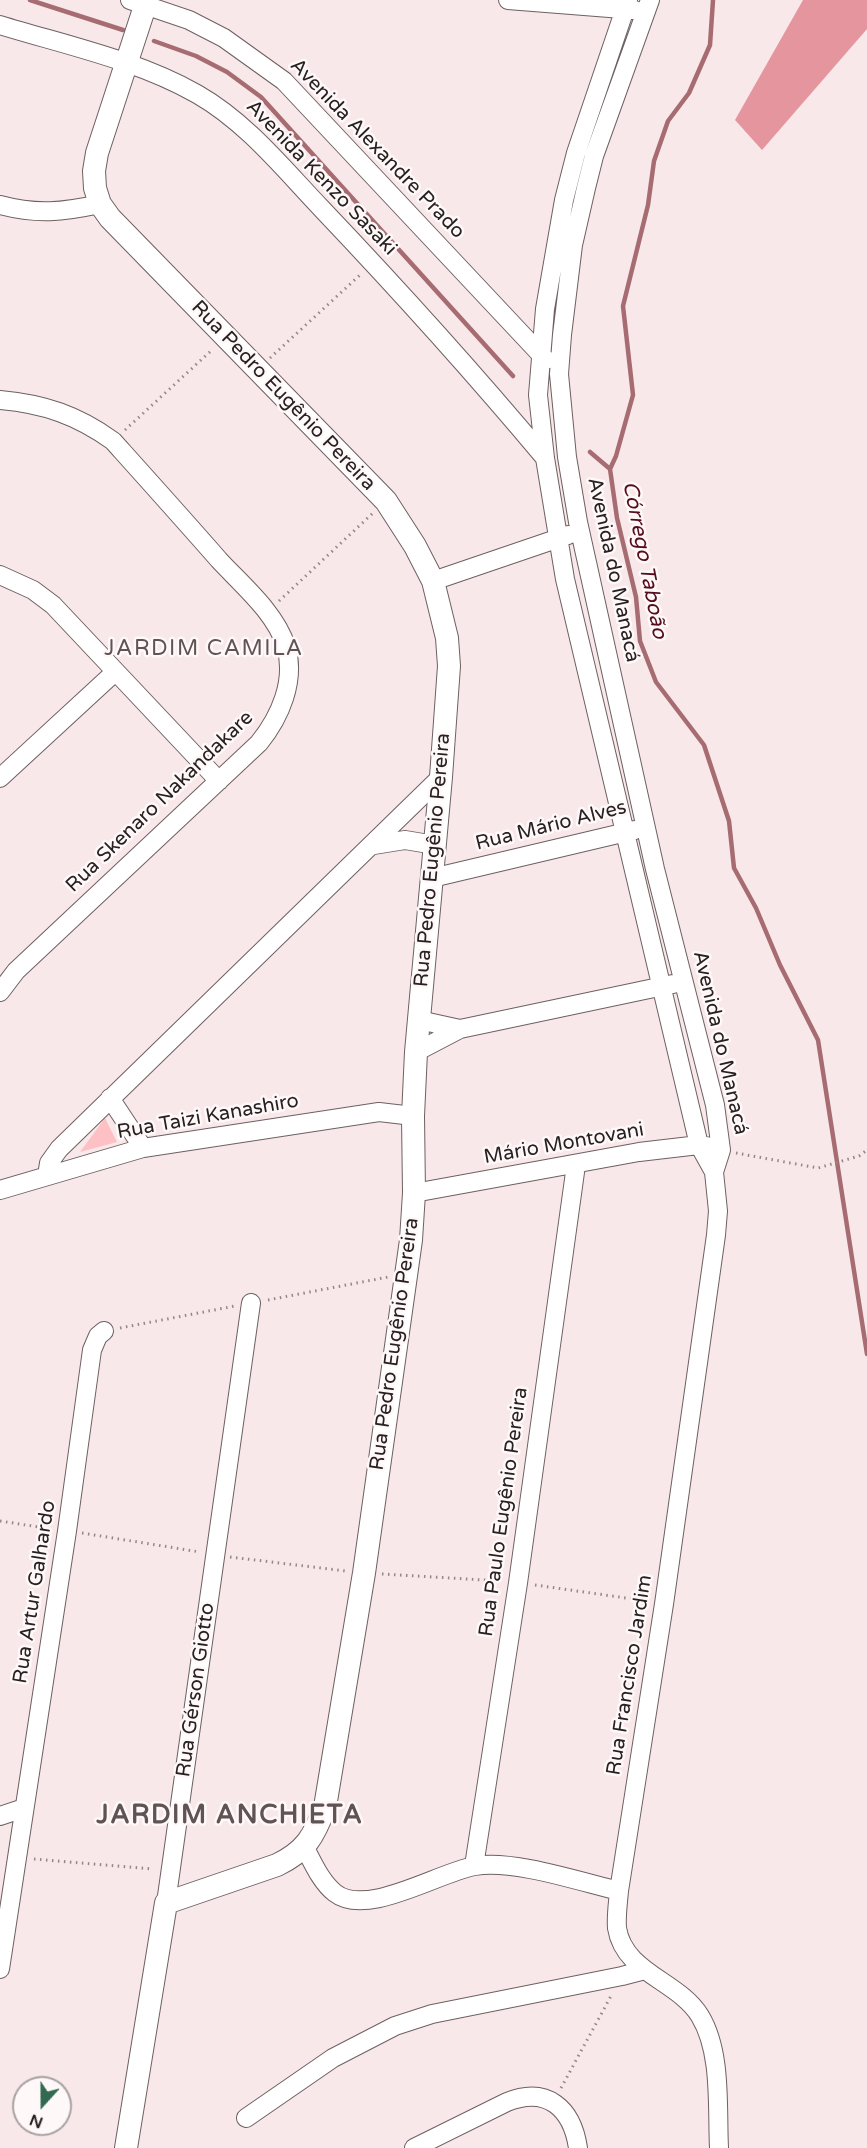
<!DOCTYPE html>
<html>
<head>
<meta charset="utf-8">
<style>
	body { margin:0 }
	#map { position:relative; width:867px; height:2148px; overflow:hidden; background:#f8e8e9; font-family:"Varela Round",sans-serif }
	canvas { display:block }
	.north { position:absolute; left:12px; top:2076px; width:60px; height:60px; box-sizing:border-box; background:#fff8f9; border:2px solid #a9a2a3; border-radius:50%; rotate:201deg; font-size:16px; font-weight:700; line-height:24px; text-align:center; color:#272121 }
	.north::after { content:''; display:block; margin:auto; width:21px; height:27px; background:#326a51; clip-path:polygon(50% 0,100% 100%,50% 72%,0 100%) }
</style>
</head>
<body>
<div id="map">
<canvas width="867" height="2148"></canvas>
<div class="north">N</div>
</div>
<script>
const ctx = document.querySelector('canvas').getContext('2d');
ctx.lineJoin = 'round';
function fill(path, color) { ctx.fillStyle = color; ctx.fill(path, 'evenodd'); }
function stroke(path, color, width, dash) { ctx.strokeStyle = color; ctx.lineWidth = width; ctx.lineCap = dash ? 'butt' : 'round'; ctx.setLineDash(dash || []); ctx.stroke(path); }
function write(font, color, halo, rows, align = 'center') {
  ctx.font = font + ' "Varela Round",sans-serif'; ctx.lineWidth = 5; ctx.setLineDash([]); ctx.textBaseline = 'middle'; ctx.strokeStyle = halo; ctx.fillStyle = color; for (const [text, x, y, turn = 0] of rows) {
    ctx.save(); ctx.translate(x, y); ctx.rotate((+turn || 0) * Math.PI / 180); ctx.textAlign = isNaN(turn) ? turn : align; if (halo) ctx.strokeText(text, 0, 0); ctx.fillText(text, 0, 0); ctx.restore();
  }
}
const green = new Path2D(`
	M105,1118L117,1142L80,1152Z`);
const forest = new Path2D(`
	M803,0H867V29L762,150L735,120Z`);
const stream = new Path2D(`
	M30,0L123,30
	M713,0L710,45L689,93L668,121L654,161L648,205L623,306L633,395L616,456L610,469L617,518L636,597L640,641L656,682L704,745L729,821L734,868L756,908L780,965L818,1040L867,1354
	M154,41L196,56L227,72L261,97L513,376
	M590,452L610,469`);
const path = new Path2D(`
	M270,358L360,275
	M125,430L213,349
	M279,601L373,513
	M736,1153L818,1168L859,1156L867,1150
	M268,1300L388,1277
	M120,1328L235,1306
	M0,1521L52,1529
	M82,1533L200,1552
	M230,1557L346,1571
	M382,1574L501,1581
	M535,1585L647,1601
	M34,1859L153,1869
	M561,2088L611,1996`);
const minor = new Path2D(`
	M130,0L189,20L224,38L284,81L546,360
	M508,0L635,10
	M628,0L576,153L564,200L545,309L538,395L545,458L565,579L699,1145L714,1172L718,1211L716,1235L664,1604L619,1891C618,1903 616,1916 617,1928C624,1973 679,1981 700,2016C722,2052 717,2107 719,2148
	M650,0L594,156L586,188L573,245L562,335L559,374L567,457L578,522L655,869L715,1105L721,1150L714,1172
	M0,25C65,45 137,60 197,94C246,122 282,167 321,208C398,289 473,372 545,458
	M0,205C37,215 63,212 100,204
	M0,400C44,404 77,415 113,441C148,480 184,520 219,560C242,585 275,612 286,646C296,681 280,717 259,743L16,971L0,992
	M0,575L33,590L53,605L219,781
	M433,581L568,535
	M0,778L115,672
	M374,845L405,840L435,845
	M432,878L635,830
	M419,1020L460,1029
	M416,1052L460,1029L673,984
	M110,1098L143,1148
	M47,1176L49,1163L59,1149L441,777
	M0,1190L143,1148L379,1112L413,1116
	M414,1193L639,1152L699,1145L711,1147
	M0,1816L24,1808
	M305,1848C313,1863 321,1882 335,1893C367,1918 439,1872 475,1866C512,1859 581,1882 619,1891
	M474,1866L518,1583L576,1165
	M166,1903L251,1303
	M0,1969L67,1531L92,1350L98,1336L104,1331
	M246,2118L333,2058L395,2026L432,2014L622,1976L645,1970
	M414,2148L507,2102C547,2086 572,2108 578,2148`);
const tertiary = new Path2D(`
	M126,2148L166,1903L277,1865C306,1851 314,1836 325,1807L364,1573L411,1240L414,1193L413,1116L416,1052L441,777L449,666L447,638L433,581L415,546L386,501L110,218L100,204L95,188L94,171L97,153L147,0`);
const streetNames = [
	["Avenida Alexandre Prado",377,149,46],
	["Avenida Kenzo Sasaki",321,178,46],
	["Rua Pedro Eugênio Pereira",283,396,46],
	["Avenida do Manacá",613,570,78],
	["Rua Skenaro Nakandakare",160,802,-44],
	["Rua Mário Alves",551,826,-14],
	["Rua Pedro Eugênio Pereira",433,860,-85],
	["Avenida do Manacá",720,1043,77],
	["Rua Taizi Kanashiro",208,1117,-10],
	["Mário Montovani",564,1144,-10],
	["Rua Pedro Eugênio Pereira",395,1344,-82],
	["Rua Paulo Eugênio Pereira",504,1512,-82],
	["Rua Artur Galhardo",35,1592,-81],
	["Rua Francisco Jardim",630,1675,-81],
	["Rua Gérson Giotto",196,1690,-82]
];
const waterNames = [
	["Córrego Taboão",644,560,79]
];
const quarterNames = [
	["JARDIM CAMILA",204,649]
];
const districtNames = [
	["JARDIM ANCHIETA",230,1816]
];
fill(green, '#fdc0c5');
fill(forest, '#e5959d');
stroke(stream, '#a66c72', 4.5);
stroke(minor, '#6e6061', 20);
stroke(tertiary, '#6e6061', 24);
stroke(path, '#938888', 3, [1.5, 4.5]);
stroke(minor, '#fff', 18);
stroke(tertiary, '#fff', 22);
write('20px', '#272121', '#fff8f9', streetNames);
write('italic 21px', '#550d1e', '#fff8f9', waterNames);
ctx.letterSpacing = '1.5px';
write('22px', '#605354', '#fff8f9', quarterNames);
ctx.letterSpacing = '0px';
ctx.letterSpacing = '1.5px';
write('bold 26px', '#605354', '#fff8f9', districtNames);
ctx.letterSpacing = '0px';
</script>
</body>
</html>
